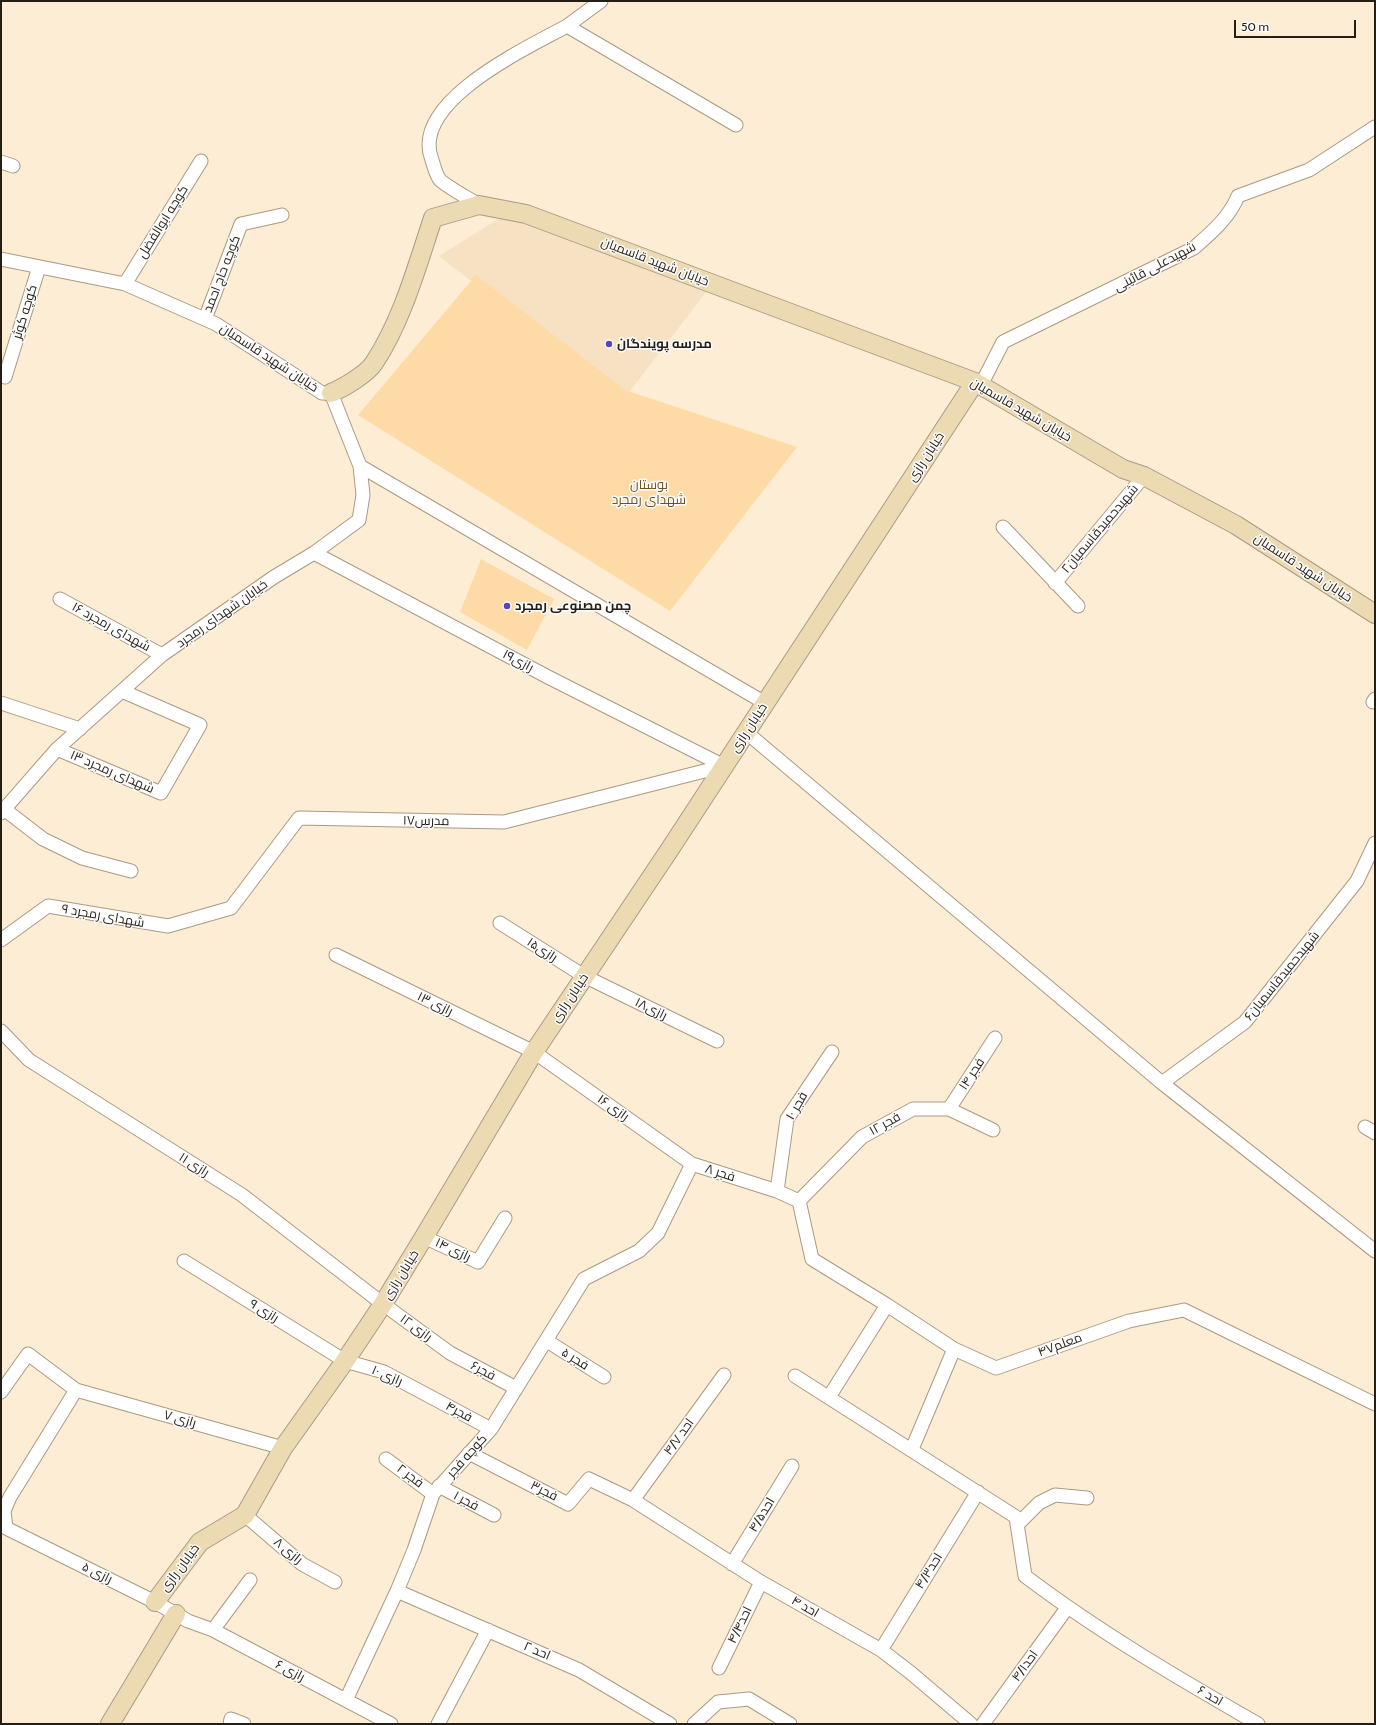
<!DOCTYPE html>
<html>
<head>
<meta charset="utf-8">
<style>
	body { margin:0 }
	#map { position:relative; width:1376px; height:1725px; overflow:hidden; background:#fdedd4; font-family:Cabin,sans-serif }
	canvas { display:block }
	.frame { position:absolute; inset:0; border:2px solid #241e15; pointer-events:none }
	.scale { position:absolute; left:1234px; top:20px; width:122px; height:18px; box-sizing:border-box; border:2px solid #241e15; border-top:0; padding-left:5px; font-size:12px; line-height:14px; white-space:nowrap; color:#241e15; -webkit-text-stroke:3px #fcfcfc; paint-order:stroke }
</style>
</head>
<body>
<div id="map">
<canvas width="1376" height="1725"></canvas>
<div class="frame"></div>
<div class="scale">50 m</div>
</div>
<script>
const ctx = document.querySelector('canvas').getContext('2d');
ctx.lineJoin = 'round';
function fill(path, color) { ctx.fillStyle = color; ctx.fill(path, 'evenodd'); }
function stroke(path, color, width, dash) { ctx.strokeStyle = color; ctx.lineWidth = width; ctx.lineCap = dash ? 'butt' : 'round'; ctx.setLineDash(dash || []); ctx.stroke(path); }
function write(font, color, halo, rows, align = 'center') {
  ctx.font = font + ' Cabin,Cairo,sans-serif'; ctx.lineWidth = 3; ctx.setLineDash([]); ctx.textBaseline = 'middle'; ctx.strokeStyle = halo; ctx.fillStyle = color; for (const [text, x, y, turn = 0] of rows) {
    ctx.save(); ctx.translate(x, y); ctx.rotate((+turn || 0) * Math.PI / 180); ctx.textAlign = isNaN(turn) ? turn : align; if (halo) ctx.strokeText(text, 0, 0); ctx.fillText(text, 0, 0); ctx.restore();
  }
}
const built = new Path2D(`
	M503,216L710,287L623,400L439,256Z`);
const green = new Path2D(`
	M476,275L625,390L797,447L670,611L358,415Z
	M481,559L554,599L527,650L460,612Z`);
const street = new Path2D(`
	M567,26L601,1
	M1,162L13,166
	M479,205C468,198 449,188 440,180C436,175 434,166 432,160C409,102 527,48 567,26L736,125
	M1,259L125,284L216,324L322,393H331L360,466L363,495L359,520L314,553L274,577L162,655L57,749L1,813
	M125,284L201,161
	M205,319L241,224L282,215
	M1,376L5,377L39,267
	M981,385L1003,342L1194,248C1211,233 1229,218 1238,196L1309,170L1375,127
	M360,466L765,703
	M1003,527L1078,606
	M314,553L548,677L724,766
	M1055,583L1144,476
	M60,599L162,655
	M1373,702L1375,699
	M1,703L80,729
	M746,732L1162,1083L1375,1251
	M57,749L161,793L200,725L122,691
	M4,809L43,839L82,858L131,871
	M500,923L584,976L717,1041
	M1,940L48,906L168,926L231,908L299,818L504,822L724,766
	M336,955L534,1052L692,1164
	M1,1031L29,1060L242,1195L383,1304L450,1353L516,1388
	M1162,1083L1245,1022L1357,881L1375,843
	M949,1109L995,1038
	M1365,1127L1375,1133
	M777,1191L787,1119L832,1052
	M799,1201L812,1259L887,1305L954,1349L996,1368L1129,1321L1184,1310L1375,1404
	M799,1201L862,1137L913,1109H949L993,1130
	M424,1237L478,1262L505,1218
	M184,1261L345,1361L384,1372L491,1429
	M547,1341L604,1377
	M795,1376L1016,1517L1025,1576C1099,1632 1178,1678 1258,1724
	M1,1392L28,1354L76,1390L283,1448
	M829,1397L887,1305
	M912,1449L954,1349
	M469,1453L568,1504L589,1479L633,1500L761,1582L881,1650L911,1673L971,1724
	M386,1459L433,1494
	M439,1486L494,1515
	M633,1500L724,1375
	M245,1515L302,1564L335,1582
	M1017,1525L1039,1503L1055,1495L1087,1498
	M6,1528L155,1602L188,1621L213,1630L391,1724
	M6,1528L4,1511L10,1497L76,1390
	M732,1564L792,1466
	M397,1591L579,1670L670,1724
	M213,1630L250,1580
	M881,1650L978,1492
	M719,1668L761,1582
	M346,1700L397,1591L414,1550L433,1494L491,1429L584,1279L639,1251L658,1233L692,1164L777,1191L799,1201
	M230,1724L231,1719L244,1724
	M438,1724L488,1630
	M694,1724L718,1702L749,1699L790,1724
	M983,1724L1067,1608`);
const secondary = new Path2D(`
	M331,393C343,388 367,374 374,363C402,321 417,266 433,218L479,205L526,214L975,382L1123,469L1144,476L1236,525L1375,614
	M155,1602L200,1542L245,1515L283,1448L345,1361L383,1304L424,1237L534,1052L670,849L975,382
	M110,1724L176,1614`);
const markers = [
	[609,344,4,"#5c43bb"],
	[507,606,4,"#5c43bb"]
];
const streetNames = [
	["کوچه ابوالفضل",163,222,-58],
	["خیابان شهید قاسمیان",655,262,21],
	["شهیدعلی قائینی",1155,267,-28],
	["کوچه حاج احمد",222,274,-69],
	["کوچه کوثر",25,312,-73],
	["خیابان شهید قاسمیان",269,358,33],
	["خیابان شهید قاسمیان",1021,410,30],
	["خیابان رازی",926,457,-57],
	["شهیدحمیدقاسمیان۲",1100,529,-50],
	["خیابان شهید قاسمیان",1303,568,33],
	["خیابان شهدای رمجرد",222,614,-35],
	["شهدای رمجرد ۱۶",111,627,29],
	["رازی۱۹",518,661,28],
	["خیابان رازی",749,728,-57],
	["شهدای رمجرد ۱۳",112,772,23],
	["مدرس۱۷",426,821,1],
	["شهدای رمجرد ۹",103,916,10],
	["رازی۱۵",542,950,33],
	["شهیدحمیدقاسمیان۶",1282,976,-51],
	["خیابان رازی",570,998,-56],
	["رازی ۱۳",435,1004,26],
	["رازی۱۸",651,1009,26],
	["فجر ۱۴",972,1074,-57],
	["فجر ۱۰",797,1106,-60],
	["رازی ۱۶",613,1108,35],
	["فجر ۱۲",885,1124,-29],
	["رازی ۱۱",194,1165,32],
	["فجر ۸",720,1173,18],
	["رازی ۱۴",453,1250,25],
	["خیابان رازی",401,1275,-58],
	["رازی ۹",264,1311,32],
	["رازی ۱۲",416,1328,36],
	["معلم۴۷",1060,1345,-20],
	["فجر ۵",575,1359,32],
	["فجر۶",483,1371,28],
	["رازی ۱۰",387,1376,23],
	["فجر۴",459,1412,29],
	["رازی ۷",180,1419,16],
	["احد ۴/۷",679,1437,-54],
	["کوچه فجر",467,1456,-48],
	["فجر ۲",410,1476,37],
	["فجر۳",544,1491,27],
	["فجر ۱",466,1501,28],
	["احد۴/۵",762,1515,-59],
	["رازی ۸",288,1551,39],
	["خیابان رازی",180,1568,-53],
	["احد۴/۳",929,1571,-58],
	["رازی ۵",97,1573,26],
	["احد ۴",805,1607,30],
	["احد۴/۴",740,1625,-64],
	["احد ۲",537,1651,23],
	["احد۴/۱",1025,1666,-54],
	["رازی ۶",290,1671,27],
	["احد ۶",1210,1696,30]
];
const poiNames = [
	["مدرسه پویندگان",617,344],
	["چمن مصنوعی رمجرد",515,606]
];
const parkNames = [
	["بوستان",649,485],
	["شهدای رمجرد",649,500]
];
fill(built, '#f7e1c3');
fill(green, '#fedba6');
stroke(street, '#aa9a84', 15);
stroke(secondary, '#aa9a84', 20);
stroke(street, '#fff', 13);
stroke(secondary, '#ecdab2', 18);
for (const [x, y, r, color] of markers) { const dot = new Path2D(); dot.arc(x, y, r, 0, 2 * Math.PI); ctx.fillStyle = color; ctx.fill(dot); stroke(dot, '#fcfcfc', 1.5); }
write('13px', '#241e15', '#fcfcfc', streetNames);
write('bold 13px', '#241e15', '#fcfcfc', poiNames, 'left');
write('13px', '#6d5123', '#fcfcfc', parkNames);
</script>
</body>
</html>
